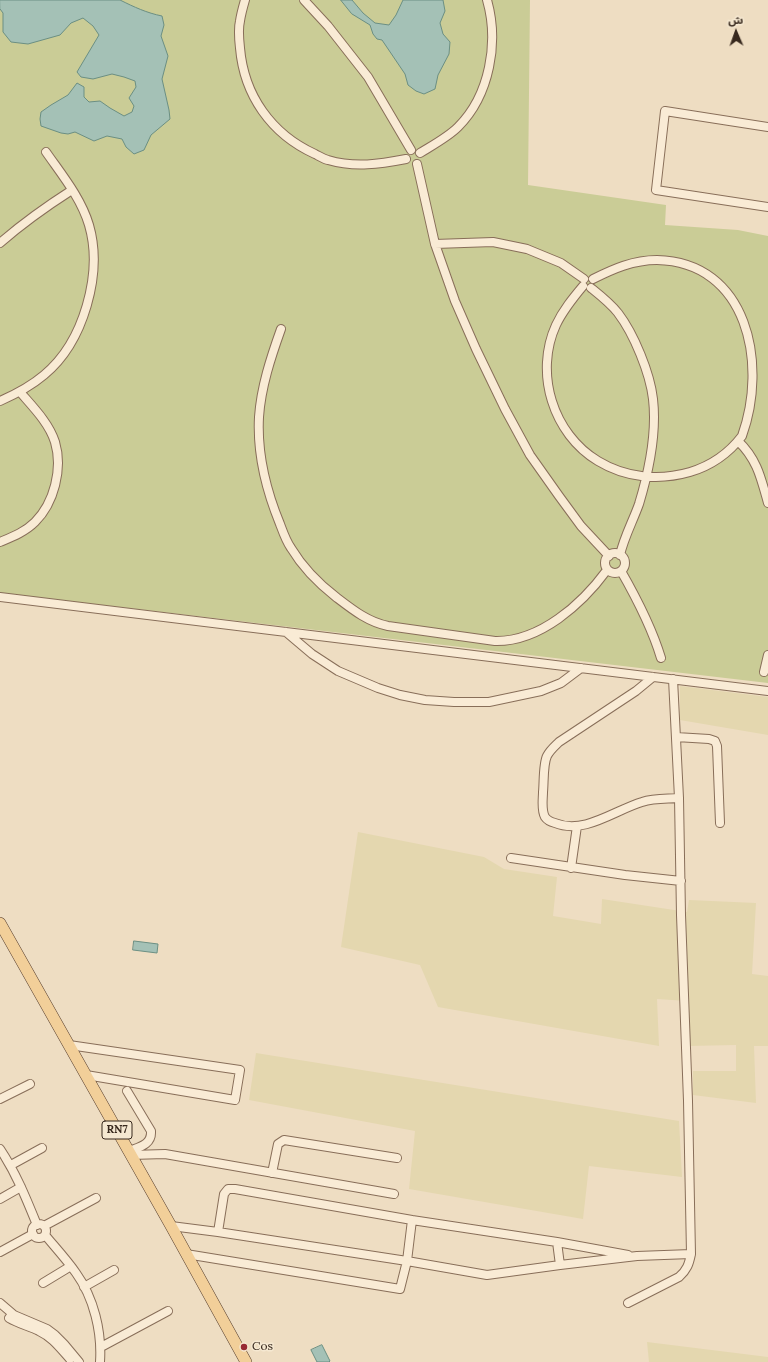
<!DOCTYPE html>
<html>
<head>
<meta charset="utf-8">
<style>
	body { margin:0 }
	#map { position:relative; width:768px; height:1362px; overflow:hidden; background:#eeddc2; font-family:Lora,"Noto Sans Arabic",serif }
	canvas { display:block }
	.north { position:absolute; left:716px; top:12px; width:40px; height:40px; -webkit-text-stroke:3px #f5e8d1; paint-order:stroke; rotate:358deg; font-size:11px; font-weight:700; line-height:16px; text-align:center; color:#37281d }
	.north::after { content:''; display:block; margin:auto; width:14px; height:18px; background:#37281d; clip-path:polygon(50% 0,100% 100%,50% 72%,0 100%) }
</style>
</head>
<body>
<div id="map">
<canvas width="768" height="1362"></canvas>
<div class="north">ش</div>
</div>
<script>
const ctx = document.querySelector('canvas').getContext('2d');
ctx.lineJoin = 'round';
function fill(path, color) { ctx.fillStyle = color; ctx.fill(path, 'evenodd'); }
function stroke(path, color, width, dash) { ctx.strokeStyle = color; ctx.lineWidth = width; ctx.lineCap = dash ? 'butt' : 'round'; ctx.setLineDash(dash || []); ctx.stroke(path); }
function write(font, color, halo, rows, align = 'center') {
  ctx.font = font + ' Lora,serif'; ctx.lineWidth = 3; ctx.setLineDash([]); ctx.textBaseline = 'middle'; ctx.strokeStyle = halo; ctx.fillStyle = color; for (const [text, x, y, turn = 0] of rows) {
    ctx.save(); ctx.translate(x, y); ctx.rotate((+turn || 0) * Math.PI / 180); ctx.textAlign = isNaN(turn) ? turn : align; if (halo) ctx.strokeText(text, 0, 0); ctx.fillText(text, 0, 0); ctx.restore();
  }
}
const farmland = new Path2D(`
	M680,686L768,697V735L680,720Z
	M358,832L484,857L504,869L557,877L553,916L601,924L602,899L687,912L689,900L756,903L752,974L768,976V1046H754L756,1103L693,1095V1071H736V1045L688,1046L687,1001L657,999L659,1046L438,1007L420,965L341,947Z
	M256,1053L679,1121L682,1177L589,1166L583,1219L409,1189L415,1131L249,1100Z
	M647,1342L768,1357V1362H649Z`);
const green = new Path2D(`
	M0,0H530L528,185L666,205L665,225L738,230L768,236V683L0,593Z`);
const water = new Path2D(`
	M0,0H120C134,7 147,13 162,16L164,25L161,36L168,56L162,79L169,110L170,119L151,135L144,150L134,154L126,147L122,139L107,136L94,141L75,132L68,134L61,133L41,126L40,119L41,112L51,105L68,95L77,83L84,87V97L89,102L100,101L110,108L124,116L132,112L134,106L129,98L136,87L135,81L124,77L112,74L93,79L81,77L77,72L99,35L93,26L83,18L71,23L60,35L28,44L11,42L3,32V13L0,9Z
	M341,0H352L363,13L375,23L389,25L396,15L403,0H443L445,11L440,23L443,34L450,42L449,54L438,75L435,89L424,94L416,91L408,85L405,74L382,40L377,39L373,34L370,25L352,14Z
	M134,941L158,944L157,953L133,950Z
	M322,1345L330,1361L329,1362H317L311,1350Z`);
const minor = new Path2D(`
	M245,0C243,7 241,14 240,21C238,29 239,39 240,48C244,95 271,134 315,154C319,156 324,159 328,160C355,168 380,164 406,159
	M304,0L328,26L368,77L411,150
	M768,127L665,111L656,190L768,207
	M420,153C433,145 448,137 458,127C490,95 499,42 487,0
	M417,164L435,244L455,301L476,349L505,409L530,455L559,496L581,526L609,556
	M0,243C23,223 47,206 72,190
	M435,244L493,242L527,249L561,263L584,279
	M583,286C573,298 563,310 556,325C534,373 553,434 598,461C626,478 659,481 690,472C710,466 729,453 742,436C768,364 748,262 657,260C633,260 613,269 593,279
	M591,288C601,296 610,303 618,313C634,334 650,373 653,399C657,434 649,471 639,504C633,521 624,537 620,555
	M281,329C271,357 261,387 259,417C257,454 266,490 280,524C283,532 286,541 291,548C303,568 318,583 336,597C353,610 368,622 388,626L495,641C540,642 582,604 607,570
	M0,401C16,394 31,386 44,375C84,342 103,273 89,225C81,198 62,175 46,152
	M738,441C757,459 761,478 768,503
	M0,542C12,537 25,532 35,522C54,503 63,469 55,442C49,423 33,407 20,392
	M605 563a10 10 0 1 1 20 0a10 10 0 1 1-20 0Z
	M621,571C637,599 652,628 661,658
	M0,597L768,691
	M286,632L312,654L338,671L378,688L400,695L425,700L454,702H489L541,691L561,683L581,668
	M764,672L768,655
	M653,677L636,691L559,742C555,746 550,750 547,756C543,764 544,783 543,792C543,799 541,810 545,817C547,820 551,822 555,823C584,835 615,810 642,802C654,798 666,799 679,798
	M676,737L709,739L715,741L717,746L720,823
	M511,858L625,875L681,881
	M571,868L577,826
	M69,1045L240,1070L235,1100L86,1075
	M127,1091L151,1131C152,1145 139,1147 129,1151
	M0,1099L30,1084
	M0,1149C16,1173 26,1198 37,1225
	M131,1155L165,1154L394,1194
	M11,1165L42,1148
	M272,1173L278,1144L284,1140L397,1158
	M0,1199L21,1187
	M412,1220L557,1242L628,1255
	M32 1231a7 7 0 1 1 14 0a7 7 0 1 1-14 0Z
	M44,1226L96,1198
	M171,1226L218,1232L407,1261L487,1275L560,1265L637,1256L691,1254
	M45,1235C55,1247 67,1260 76,1273C94,1298 102,1332 100,1362
	M557,1242L560,1265
	M0,1252L33,1234
	M186,1254L400,1289L407,1261L412,1220L235,1189H228L224,1194L218,1232
	M43,1283L71,1266
	M84,1287L114,1270
	M0,1303L14,1315L47,1329L55,1335L64,1344L79,1362
	M628,1303L679,1277C687,1270 689,1264 691,1254L688,1101L681,915L679,798L673,679
	M9,1318C19,1324 29,1326 39,1331C52,1337 60,1348 70,1359
	M101,1347L168,1311`);
const major = new Path2D(`
	M0,923L171,1226L246,1362`);
const markers = [
	[244,1347,4,"#972933"]
];
const shields = [
	[117,1130,30]
];
const shieldNames = [
	["RN7",117,1130]
];
const poiNames = [
	["Cos",252,1347]
];
fill(farmland, '#e4d7af');
fill(green, '#cacc96');
fill(water, '#a4c1b6');
stroke(water, '#6b8f83', 1);
stroke(minor, '#886e59', 10);
stroke(major, '#553d2d', 12);
stroke(minor, '#f9ebd5', 8);
stroke(major, '#f2cf99', 11);
for (const [x, y, r, color] of markers) { const dot = new Path2D(); dot.arc(x, y, r, 0, 2 * Math.PI); ctx.fillStyle = color; ctx.fill(dot); stroke(dot, '#f5e8d1', 1.5); }
for (const [x, y, w] of shields) { const box = new Path2D(); box.roundRect(x - w / 2, y - 9, w, 18, 3); ctx.fillStyle = '#f5e8d1'; ctx.fill(box); stroke(box, '#37281d', 1); }
write('bold 11px', '#37281d', null, shieldNames);
write('12px', '#37281d', '#f5e8d1', poiNames, 'left');
</script>
</body>
</html>
